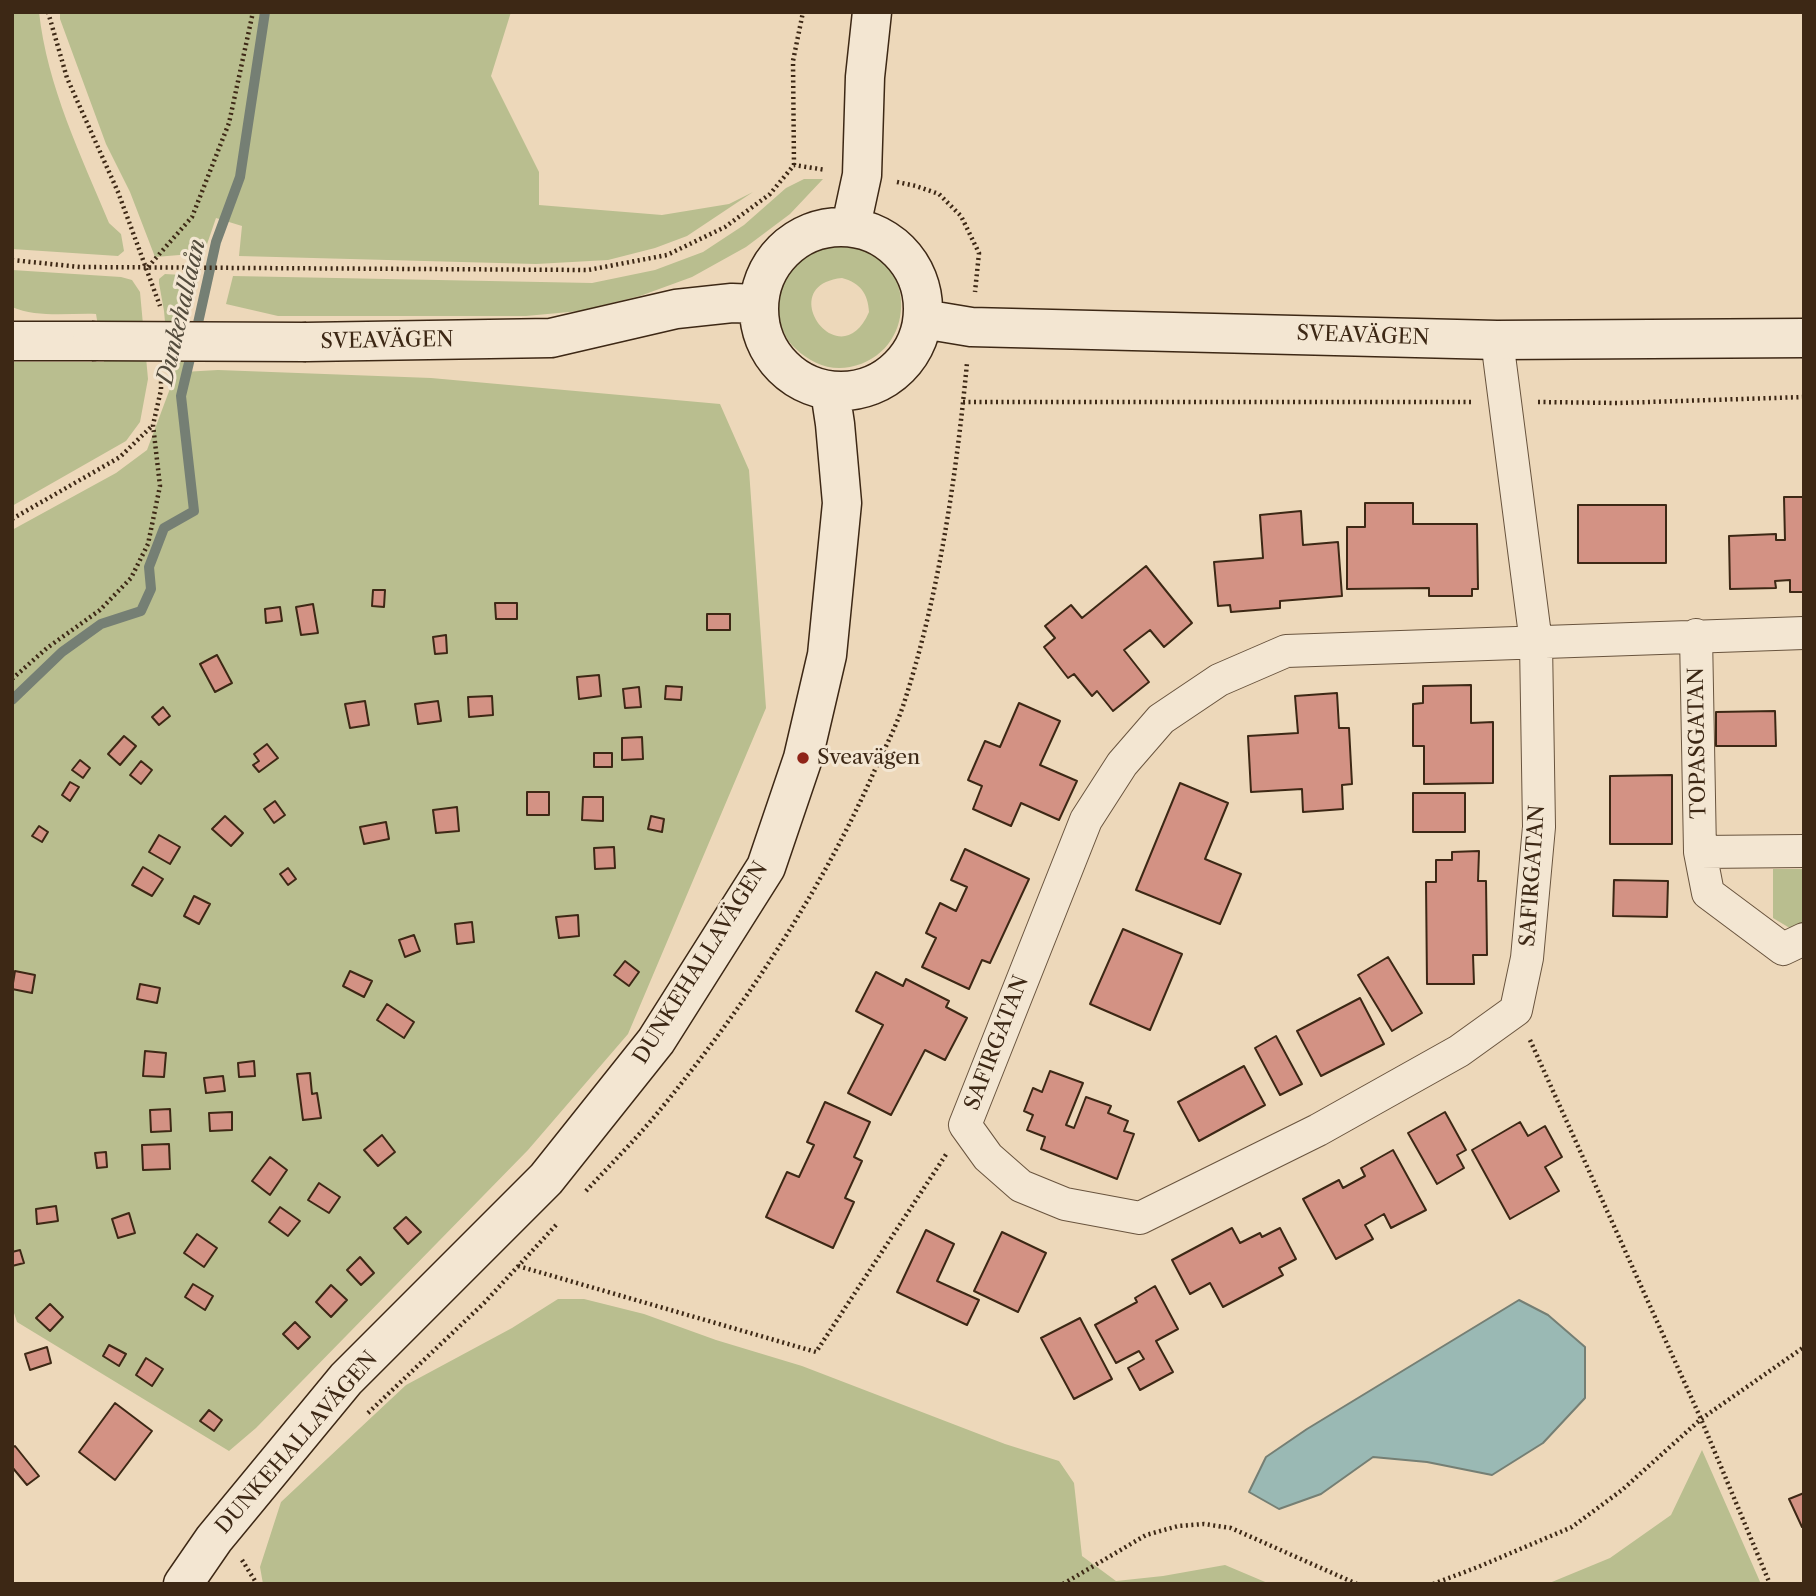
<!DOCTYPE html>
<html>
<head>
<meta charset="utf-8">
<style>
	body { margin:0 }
	#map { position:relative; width:1816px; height:1596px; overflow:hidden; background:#edd8ba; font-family:"Libre Caslon Text",serif }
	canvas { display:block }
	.frame { position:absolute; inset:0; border:14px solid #3d2815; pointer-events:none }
</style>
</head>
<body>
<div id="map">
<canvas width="1816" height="1596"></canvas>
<div class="frame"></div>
</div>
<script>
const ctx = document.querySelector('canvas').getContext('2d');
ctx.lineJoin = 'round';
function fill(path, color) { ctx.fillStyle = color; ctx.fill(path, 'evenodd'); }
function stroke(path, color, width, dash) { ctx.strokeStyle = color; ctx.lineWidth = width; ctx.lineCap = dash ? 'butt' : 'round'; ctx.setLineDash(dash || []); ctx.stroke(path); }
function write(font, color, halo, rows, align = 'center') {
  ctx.font = font + ' "Libre Caslon Text",serif'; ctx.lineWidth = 6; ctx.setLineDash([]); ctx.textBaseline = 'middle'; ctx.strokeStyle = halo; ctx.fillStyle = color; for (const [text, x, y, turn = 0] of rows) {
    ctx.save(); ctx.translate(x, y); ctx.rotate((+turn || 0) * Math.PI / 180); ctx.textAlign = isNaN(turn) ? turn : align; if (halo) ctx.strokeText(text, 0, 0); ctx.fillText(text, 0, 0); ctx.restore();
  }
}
const green = new Path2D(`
	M12,12H39C47,86 81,156 109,223L121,234L124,251L118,256L12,249Z
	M60,12H511L491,76L539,172V205L662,215L729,204L753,192L687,236L655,248L608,260L536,264L239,256L242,226L216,218L204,253L155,257L130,192L106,144L60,19Z
	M804,179H823L790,214L746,247L692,277L640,296L580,311L526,316H278L226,304L233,276L592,283L655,270L703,252L744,225L786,188Z
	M830,245C837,245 845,244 852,245C919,259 917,354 850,367C829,371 811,363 796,349C773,329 774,289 793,266C803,254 816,250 830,245ZM842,278C860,283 868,293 869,312C840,380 772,285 842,278Z
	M12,270L121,277L132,280L140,292L148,379L140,422L126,441L12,506V362H104L96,314C69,313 37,318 12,307Z
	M165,274L199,276L187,323L183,372L218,370L431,378L720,404L749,470L766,708L628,1034L528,1150L256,1428L229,1451L17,1322L12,1307V530L116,473L147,450L171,386L164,311L159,283V279Z
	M1773,869H1804V930L1798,933L1773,918Z
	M558,1299H584L644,1314L716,1340L802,1366L1005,1444L1059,1461L1074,1483L1082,1556L1116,1581L1163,1576L1225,1565L1270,1584H263L260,1567L281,1502L406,1385L512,1328Z
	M1702,1450L1761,1584H1547L1610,1558L1671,1515Z`);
const water = new Path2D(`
	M1519,1300L1548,1315L1585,1347V1398L1543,1443L1492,1475L1427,1462L1373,1457L1321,1494L1279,1509L1249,1492L1266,1457L1307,1429Z`);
const stream = new Path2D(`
	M196,332L216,242L240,177L265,12
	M12,700L62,652L101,624L141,611L151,589L149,567L164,528L194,511L181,396L192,350`);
const building = new Path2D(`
	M1784,497H1804V592H1790V580L1775,581L1776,588L1730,589L1729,536L1776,534V540H1785Z
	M1365,503H1413V524H1477L1478,589H1472V596H1429V588L1347,589V527H1365Z
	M1578,505H1666V563H1578Z
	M1301,511L1303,545L1338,542L1342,596L1280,601V608L1231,612L1230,605L1218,606L1214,562L1263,558L1260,515Z
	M1146,566L1192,623L1164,647L1150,630L1124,650L1149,682L1113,711L1097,691L1092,696L1074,674L1068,678L1044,647L1055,638L1045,626L1071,605L1082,618Z
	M373,590H385L384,607L372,606Z
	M495,603H517V619H496Z
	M313,604L318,633L301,635L296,607Z
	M280,607L282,621L266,623L265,609Z
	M707,614H730V630H707Z
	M446,635L447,653L435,654L433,637Z
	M217,655L232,683L215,692L200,664Z
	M599,675L601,696L579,699L577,677Z
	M1471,685V723L1493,722V783L1424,784V746H1413V704L1423,703V686Z
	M666,686L682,687L681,700L665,699Z
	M639,687L641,707L625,708L623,689Z
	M1337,693L1339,728H1349L1352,784L1342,785L1343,809L1303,812L1302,789L1251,792L1248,736L1298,733L1295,696Z
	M492,696L493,715L469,717L468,697Z
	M365,701L369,725L350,728L345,704Z
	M438,701L441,721L418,724L415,704Z
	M1019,703L1060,721L1040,765L1077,781L1059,820L1021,803L1011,826L973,809L982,786L968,780L985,741L1000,747Z
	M163,707L170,716L159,725L152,717Z
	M1775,711L1776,746H1716V712Z
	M124,736L136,746L120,765L108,754Z
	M642,737L643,759L622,760V738Z
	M267,744L278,758L259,772L253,765L259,761L254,754Z
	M594,753H612V767H594Z
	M80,760L90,768L83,778L72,770Z
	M141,761L152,770L141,784L130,775Z
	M1672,775V844H1610V776Z
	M70,782L79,787L70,801L62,795Z
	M1180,783L1228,803L1205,859L1241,874L1220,924L1136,890Z
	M527,792H549V815H527Z
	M1413,793H1465V832H1413Z
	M583,797H603V821L582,820Z
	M275,801L285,815L274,823L264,809Z
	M457,807L459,831L436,833L433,810Z
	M225,816L243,833L231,846L212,829Z
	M651,816L664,819L662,832L648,829Z
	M386,822L389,839L364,844L360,827Z
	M39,826L48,832L42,842L32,836Z
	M159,835L180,847L170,864L149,852Z
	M614,847L615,868L595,869L594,848Z
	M965,849L1029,879L990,963L982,960L969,989L922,967L936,938L926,933L940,903L956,911L967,887L951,880Z
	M1479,851L1478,881H1486L1487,955H1473L1474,984H1427L1426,882H1436V860H1452V852Z
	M143,867L163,879L152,896L132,885Z
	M288,868L296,879L288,885L280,874Z
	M1614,880L1668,881L1667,917L1613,916Z
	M194,896L210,904L199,924L184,916Z
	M578,915L579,936L559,938L556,917Z
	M472,922L474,942L457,944L455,924Z
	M1123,929L1182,954L1150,1030L1090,1004Z
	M414,935L420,951L405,957L399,940Z
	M1388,957L1422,1013L1392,1031L1358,975Z
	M625,961L639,972L629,986L614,975Z
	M15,971L35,975L32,993L12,989Z
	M350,971L372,981L364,997L343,986Z
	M876,972L903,986L906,979L949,1001L946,1007L967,1018L945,1060L925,1050L891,1115L848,1093L883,1025L856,1011Z
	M140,984L160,988L157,1003L137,999Z
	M1360,998L1384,1044L1321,1076L1297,1031Z
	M387,1004L414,1022L404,1038L377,1020Z
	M1276,1036L1302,1084L1280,1095L1255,1048Z
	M145,1051L166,1053L164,1077L143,1076Z
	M254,1061L255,1076L239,1077L238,1063Z
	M1244,1066L1265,1105L1199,1141L1178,1102Z
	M1050,1071L1083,1083L1066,1125L1074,1128L1086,1097L1111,1106L1108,1113L1128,1121L1124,1131L1134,1134L1117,1179L1041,1149L1045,1137L1027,1130L1033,1115L1024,1111L1033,1088L1042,1092Z
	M310,1073L312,1094L317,1093L321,1118L303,1120L297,1074Z
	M223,1076L225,1091L206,1093L204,1078Z
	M825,1102L870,1122L854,1157L862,1161L845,1198L854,1202L833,1248L766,1217L787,1172L799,1177L814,1145L807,1142Z
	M170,1109L171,1131L151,1132L150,1110Z
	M232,1112V1130L210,1131L209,1113Z
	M1445,1112L1466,1150L1457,1155L1464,1168L1437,1184L1408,1133Z
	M1520,1122L1528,1136L1545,1126L1562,1157L1545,1167L1559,1191L1510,1219L1472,1150Z
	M382,1135L395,1152L378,1166L364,1150Z
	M169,1144L170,1169L143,1170L142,1145Z
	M1393,1150L1426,1210L1391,1228L1384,1214L1365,1225L1373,1239L1336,1259L1303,1199L1339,1180L1343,1188L1365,1176L1361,1168Z
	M106,1152L107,1167L97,1168L95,1153Z
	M270,1157L287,1170L270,1195L252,1181Z
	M319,1183L340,1197L329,1213L308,1200Z
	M56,1206L58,1221L37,1224L36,1209Z
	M280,1207L300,1221L288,1236L269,1222Z
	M129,1213L135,1233L118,1238L112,1219Z
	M406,1217L421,1232L408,1244L394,1228Z
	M1232,1228L1240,1243L1260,1233L1262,1237L1280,1228L1296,1259L1279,1268L1283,1275L1223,1307L1210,1283L1190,1294L1172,1260Z
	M926,1230L954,1244L937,1281L979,1300L967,1325L897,1292Z
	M1002,1232L1046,1253L1018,1312L974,1291Z
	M197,1234L217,1248L204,1267L184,1253Z
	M20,1250L24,1263L12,1266V1252Z
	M360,1257L374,1273L361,1285L347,1270Z
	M193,1284L213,1296L205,1310L185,1297Z
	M331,1285L347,1300L331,1317L316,1302Z
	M1155,1286L1178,1329L1156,1341L1173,1372L1140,1390L1128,1368L1144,1359L1139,1351L1116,1363L1095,1325L1137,1302L1135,1298Z
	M50,1304L63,1317L50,1331L36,1318Z
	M1080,1318L1112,1379L1074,1399L1041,1338Z
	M295,1322L310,1337L298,1349L283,1334Z
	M109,1345L126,1354L119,1366L103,1356Z
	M47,1347L51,1363L30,1370L25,1354Z
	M146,1358L163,1369L152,1386L136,1375Z
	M115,1403L152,1431L115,1480L79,1452Z
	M209,1410L222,1420L214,1431L200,1421Z
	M15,1446L39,1476L27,1485L12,1467V1448Z
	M1804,1493V1526L1802,1527L1789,1499Z`);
const path = new Path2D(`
	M48,12L67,78L118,192L160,306
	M794,165L793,61L803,12
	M897,182L916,186L939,194L961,216L979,253L975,292
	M12,260L80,267L588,270L667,255L725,227L770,194L794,165L826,170
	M148,267L192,217L229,123L253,12
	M963,402H1473
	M1538,402L1618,403L1804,397
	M12,519L120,457L153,425
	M12,679L47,648L100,610L131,578L148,544L160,486L153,425L161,390V377
	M1530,1040L1701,1419L1770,1584
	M586,1191C612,1163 640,1135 664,1105C746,1004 820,893 873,774C883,752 895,729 903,706C939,596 956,478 967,363
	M518,1266L816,1352L947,1153
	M368,1413L484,1303L557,1224
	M242,1560L257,1584
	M1063,1584L1146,1535L1178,1526L1204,1524L1231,1528L1357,1584
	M1433,1584L1478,1567L1572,1527L1622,1490L1701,1419L1804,1347`);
const street = new Path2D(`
	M1497,340L1536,643L1539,827L1527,958L1516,1010L1459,1051L1318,1130L1140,1218L1065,1204L1021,1186L988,1157L965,1125L1086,820L1122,764L1161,719L1219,680L1286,651L1804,633
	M1696,635L1700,852L1804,851
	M1700,852L1708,893L1783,949L1804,939`);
const secondary = new Path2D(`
	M851,226L862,175L865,77L872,12
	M759 309a82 82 0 1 1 164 0a82 82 0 1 1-164 0Z
	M923,319L971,327L1497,340L1804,338
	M12,341H92
	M306,342L551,338L676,309L732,303L758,304
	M183,1584L214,1539L346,1379L546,1179L656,1041L766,867L803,758L827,655L842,503L835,424L830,391`);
const secondaryBridge = new Path2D(`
	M92,341L306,342`);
const markers = [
	[803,758,7,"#8f2418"]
];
const streetNames = [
	["SVEAVÄGEN",1363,336,2],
	["SVEAVÄGEN",387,341,-1],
	["TOPASGATAN",1698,743,-91],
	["SAFIRGATAN",1533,876,-86],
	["DUNKEHALLAVÄGEN",701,963,-58],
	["SAFIRGATAN",997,1043,-69],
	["DUNKEHALLAVÄGEN",297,1443,-49]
];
const poiNames = [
	["Sveavägen",817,758]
];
const waterNames = [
	["Dunkehallaån",182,312,-77]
];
fill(green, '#b9be8f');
fill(water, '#9ab9b4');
stroke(water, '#757f74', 2);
stroke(stream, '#757f74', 10);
fill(building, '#d39284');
stroke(building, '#3d2815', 2);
stroke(street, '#69543e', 34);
stroke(secondary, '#3d2815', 41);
stroke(path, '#3d2815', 4.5, [2, 3.5]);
stroke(street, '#f3e6d2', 32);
stroke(secondary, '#f3e6d2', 38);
stroke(secondaryBridge, '#3d2815', 41, []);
stroke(secondaryBridge, '#f3e6d2', 38);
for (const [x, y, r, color] of markers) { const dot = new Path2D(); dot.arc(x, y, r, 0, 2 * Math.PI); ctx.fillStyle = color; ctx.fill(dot); stroke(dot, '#f3e6d2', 2.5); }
write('21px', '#3d2815', '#f3e6d2', streetNames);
write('21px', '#3d2815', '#f3e6d2', poiNames, 'left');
write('italic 23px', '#544c3d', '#f3e6d2', waterNames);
</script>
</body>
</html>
